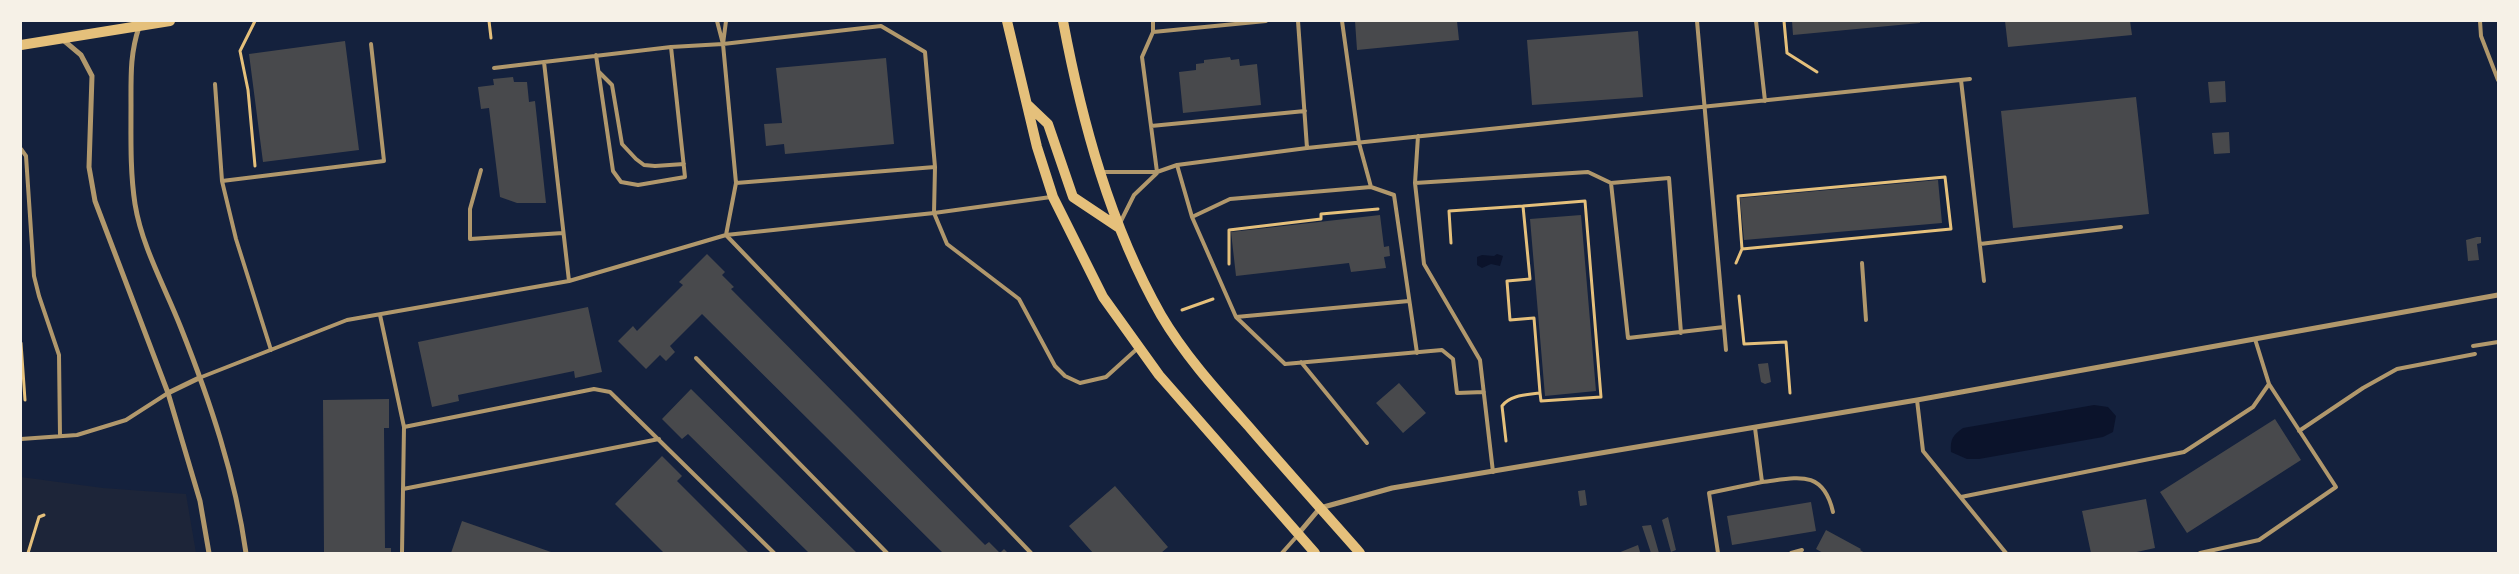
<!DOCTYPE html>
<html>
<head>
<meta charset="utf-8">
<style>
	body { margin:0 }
	#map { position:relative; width:2519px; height:574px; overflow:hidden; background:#14213d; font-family:Roboto,sans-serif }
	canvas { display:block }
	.frame { position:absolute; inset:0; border:22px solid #f6f1e7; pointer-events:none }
</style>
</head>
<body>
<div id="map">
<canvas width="2519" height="574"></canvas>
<div class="frame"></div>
</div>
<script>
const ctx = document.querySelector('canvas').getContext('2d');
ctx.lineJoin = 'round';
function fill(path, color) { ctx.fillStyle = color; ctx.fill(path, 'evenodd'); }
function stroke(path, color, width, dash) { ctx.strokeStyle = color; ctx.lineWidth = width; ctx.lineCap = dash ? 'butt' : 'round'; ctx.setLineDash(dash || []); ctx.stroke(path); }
const green = new Path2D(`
	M21,477L103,488L186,494L196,553H21Z`);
const water = new Path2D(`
	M1497,254L1503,256L1500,266L1491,264L1482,268L1477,265V257L1482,255L1494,256Z
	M2094,405L2108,407L2116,416L2113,432L2103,437L1979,459H1967L1951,452C1950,439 1953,435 1963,428Z`);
const building = new Path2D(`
	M1355,21H1457L1459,40L1357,50Z
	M1792,21H1920V23L1793,35Z
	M2005,21H2130L2132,35L2008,47Z
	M1638,31L1643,97L1532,105L1527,40Z
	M345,41L359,150L263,162L249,54Z
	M1230,57L1231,60L1239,59L1240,66L1257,64L1261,105L1183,113L1179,72L1196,70V64L1204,63V60Z
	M886,58L894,144L785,154L784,144L766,146L764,124L782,123L776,68Z
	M513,77L514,82H527L529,102L535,101L546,203H517L500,197L489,108L481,109L478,87L494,85L493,79Z
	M2225,81L2226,102L2210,103L2208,82Z
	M2136,97L2149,214L2013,228L2001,111Z
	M2229,132L2230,153L2214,154L2212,133Z
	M1938,180L1942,223L1744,240L1740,198Z
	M1380,215L1384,247L1389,246L1390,256L1384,257L1386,268L1351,272L1349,263L1236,276L1231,232Z
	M1581,215L1596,391L1545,396L1530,219Z
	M2477,237H2481V243L2477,244L2479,260L2468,261L2466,240Z
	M707,254L725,272L722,275L734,287L731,289L985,545L989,542L1000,553L1004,549L1008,553H943L702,314L670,346L675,352L666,361L660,355L646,369L618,341L633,326L637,331L683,285L679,282Z
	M588,307L602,372L575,378L574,371L458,395L459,401L432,407L418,342Z
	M1768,363L1771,382L1765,384L1761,382L1758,364Z
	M1399,383L1426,413L1403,433L1376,403Z
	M691,389L857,553H809L688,434L682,439L662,419Z
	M389,399V428H384L385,548H391V553H324L323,400Z
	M2275,419L2301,460L2187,533L2160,492Z
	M662,456L682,476L677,481L749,553H664L615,504Z
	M1115,486L1168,547L1161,553H1093L1069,526Z
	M1585,490L1587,505L1580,506L1578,491Z
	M2146,499L2155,548L2132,553H2091L2082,511Z
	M1811,502L1816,531L1732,545L1727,516Z
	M1668,517L1676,550L1671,552L1662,520Z
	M462,521L551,552V553H451Z
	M1651,525L1659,553H1651L1642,526Z
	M1826,530L1861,549L1860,550L1865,553H1823L1816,549Z
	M1638,545L1640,552L1618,553Z`);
const path = new Path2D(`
	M255,21L240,51L248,90L255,166
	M489,21L491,38
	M1784,21L1787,53L1817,72
	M1451,243L1449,211L1523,206
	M1736,263L1742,249L1951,229L1945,177L1738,196L1742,249
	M1229,264V230L1321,219V214L1378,209
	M1739,296L1744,344L1786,342L1790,393
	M1182,310L1213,299
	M21,343L25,400
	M1506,441L1502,406C1510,395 1526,395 1540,393L1534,318L1510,320L1507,281L1530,279L1523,206L1585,201L1601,397L1541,401L1540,393
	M28,553L39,517L44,515`);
const service = new Path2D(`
	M717,21L723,44L726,21
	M1153,21V32L1142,57L1157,172
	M1298,21L1307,148
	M1342,21L1359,143L1371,187L1394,195L1417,353
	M1697,21L1726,350
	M1756,21L1765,101
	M2480,21L2481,36L2498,80
	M1153,32L1266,21
	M596,55L613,171L621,182L638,185L685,177L671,47
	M494,68L544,62
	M599,72L612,85L622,144L636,159L644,165L655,166L684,164
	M1961,80L1984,281
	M215,84L222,181L236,239L271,350
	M1151,126L1305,111
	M1418,136L1415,183L1424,264L1480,360L1493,472
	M21,149L26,156L34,276L39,296L59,355L60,436
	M1177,165L1192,217L1236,317L1285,364L1442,350L1453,359L1457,393L1484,392
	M935,167L736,183L723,44L881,26L925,52L935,167L934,213L947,244L1019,299L1055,366L1065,376L1080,383L1106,377L1138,348
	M481,170L470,209V239L563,233
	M1101,172H1157L1177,165L1307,148L1970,79
	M222,181L384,161L371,44
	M736,183L726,235L934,213L1051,197
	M1415,183L1588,172L1611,183L1669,178L1681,333
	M1611,183L1628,338L1724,327
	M1192,217L1230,199L1371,187
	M1120,223L1134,195L1157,173
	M1980,244L2121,227
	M1862,263L1866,320
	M569,281L726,235L1031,553
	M380,315L404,427L594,389L610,392L774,553
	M1236,317L1409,301
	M2473,346L2498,342
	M696,358L887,553
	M1301,362L1367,443
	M199,378L347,320L569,281L544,62L671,47L723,44
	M1917,400L1923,451L2006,553
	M1755,428L1762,482C1796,478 1823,468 1833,512
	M2299,431L2363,388L2397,369L2475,354
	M21,439L77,435L126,420L168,393
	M403,489L659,439
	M1961,497L2184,452L2253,407L2269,384
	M402,553L404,427
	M1282,553L1298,535
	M1718,553L1709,493L1762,482
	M1791,553L1802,550
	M2200,553L2259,540L2336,487L2269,384L2255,339`);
const minor = new Path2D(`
	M139,27C130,54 131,76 131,105C131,138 130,171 135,204C142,247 165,287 181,328C210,401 235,475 246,553
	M62,39L81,55L92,76L89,167L95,201L168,393L200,501L209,553
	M168,393L199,378
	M1299,533L1320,508L1392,488L1917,400L2498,295`);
const secondary = new Path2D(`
	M1007,21L1037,147L1053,197L1103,297L1159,375L1315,553
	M1063,21C1082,122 1110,225 1161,315C1185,356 1218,392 1250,428C1286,470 1323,511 1360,553
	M21,45L170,21
	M1027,104L1048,124L1073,197L1118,227`);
fill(green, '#1d2539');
fill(water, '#0b132b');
fill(building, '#48494c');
stroke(path, '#e5c07b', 3);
stroke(service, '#b1986c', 4);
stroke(minor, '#b1986c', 5);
stroke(secondary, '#e5c07b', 10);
</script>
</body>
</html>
